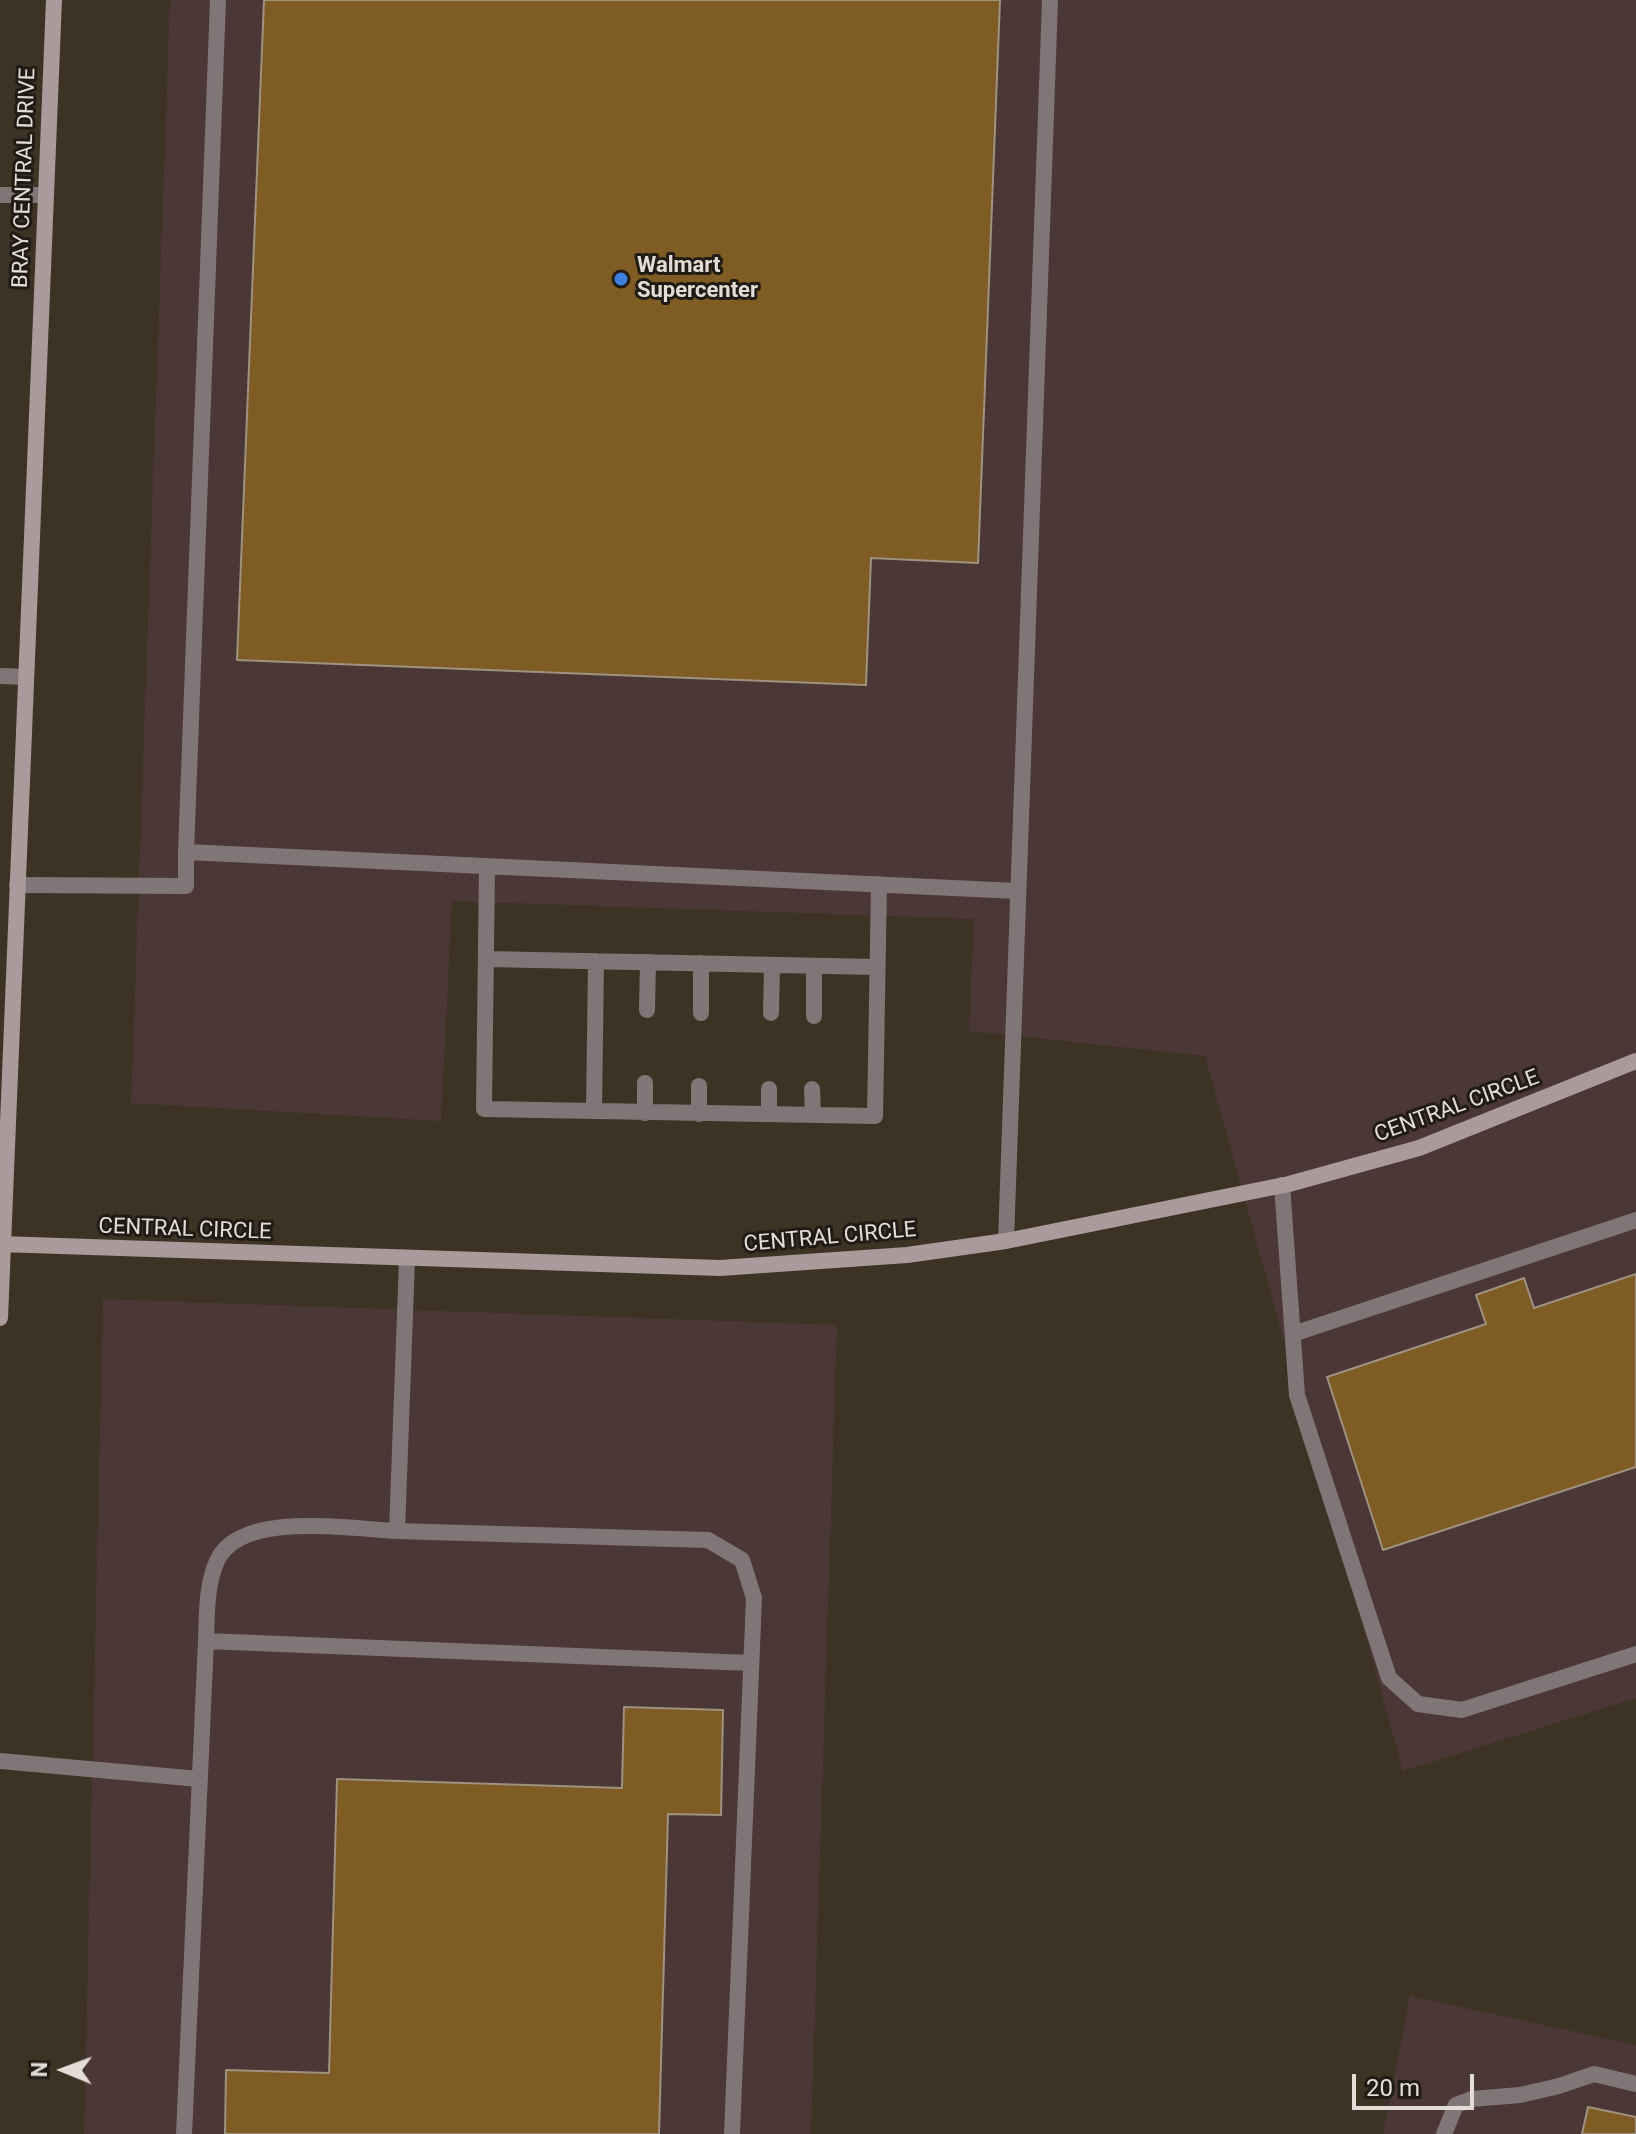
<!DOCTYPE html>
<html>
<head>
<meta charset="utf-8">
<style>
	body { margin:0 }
	#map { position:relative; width:1636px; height:2134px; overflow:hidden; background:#3d3325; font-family:Roboto,sans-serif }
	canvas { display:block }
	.north { position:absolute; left:24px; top:2030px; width:80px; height:80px; -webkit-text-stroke:6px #201c15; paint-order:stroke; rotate:271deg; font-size:22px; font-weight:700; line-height:32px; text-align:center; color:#e4ddd5 }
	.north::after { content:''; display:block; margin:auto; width:28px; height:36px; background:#e4ddd5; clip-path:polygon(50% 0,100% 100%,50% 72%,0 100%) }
	.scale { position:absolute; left:1352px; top:2074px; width:122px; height:36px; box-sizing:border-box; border:4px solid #e4ddd5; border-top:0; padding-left:10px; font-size:24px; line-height:28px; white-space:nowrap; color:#e4ddd5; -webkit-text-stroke:6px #201c15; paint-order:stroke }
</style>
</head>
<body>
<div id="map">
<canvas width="1636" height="2134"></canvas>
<div class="north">N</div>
<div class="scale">20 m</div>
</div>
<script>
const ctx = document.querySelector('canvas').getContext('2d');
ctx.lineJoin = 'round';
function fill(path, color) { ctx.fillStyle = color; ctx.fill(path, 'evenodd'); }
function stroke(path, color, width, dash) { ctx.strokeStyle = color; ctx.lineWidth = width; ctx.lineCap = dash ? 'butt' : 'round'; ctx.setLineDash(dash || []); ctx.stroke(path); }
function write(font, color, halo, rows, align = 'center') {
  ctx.font = font + ' Roboto,sans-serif'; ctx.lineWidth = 6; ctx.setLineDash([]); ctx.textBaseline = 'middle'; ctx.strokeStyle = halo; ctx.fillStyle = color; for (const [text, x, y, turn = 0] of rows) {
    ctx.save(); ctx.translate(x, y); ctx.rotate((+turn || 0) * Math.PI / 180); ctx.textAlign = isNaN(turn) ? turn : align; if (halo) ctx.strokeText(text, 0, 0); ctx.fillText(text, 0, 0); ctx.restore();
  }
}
const commercial = new Path2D(`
	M170,0H1636V1698L1403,1771L1205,1056L969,1031L974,919L452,901L441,1121L131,1103Z
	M103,1299L837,1325L811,2134H84Z
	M1410,1996L1636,2045V2134H1383Z`);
const building = new Path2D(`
	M264,0H1000L978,563L871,558L866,685L237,660Z
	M1636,1274V1467L1383,1550L1327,1377L1486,1324L1476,1295L1524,1278L1534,1308Z
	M624,1707L723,1710L721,1815L668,1814L659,2134H225L226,2070L329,2073L337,1779L622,1788Z
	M1588,2107L1636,2117V2134H1582Z`);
const lane = new Path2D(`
	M0,195H46
	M0,676L26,677
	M186,852L218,0
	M487,866L484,1109L875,1116L879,884
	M17,885L186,886V852L1017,891
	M486,959L877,967
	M647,1010L648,962
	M701,1013V963
	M771,1013L772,965
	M814,1016V966
	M812,1089L813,1115
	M594,1111L596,961
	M645,1113V1083
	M699,1114V1086
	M769,1114V1089
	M1282,1185L1297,1395L1389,1678L1418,1704L1462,1710L1636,1654
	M1006,1241L1050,0
	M1293,1334L1636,1220
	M397,1531L708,1540L742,1560L754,1598L732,2134
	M206,1641L750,1663
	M0,1761L199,1779
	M184,2134L206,1641C207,1615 206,1585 217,1561C240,1510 350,1529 397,1531L407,1260
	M1444,2134L1456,2105L1472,2099L1520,2095L1559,2086L1594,2074L1636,2084`);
const secondary = new Path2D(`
	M0,1244L720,1268L907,1255L1006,1241L1289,1184L1419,1148L1636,1061
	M0,1318L54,0`);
const markers = [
	[621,279,8,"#3f7fe0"]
];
const streetNames = [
	["BRAY CENTRAL DRIVE",25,178,-88],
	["CENTRAL CIRCLE",1457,1107,-20],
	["CENTRAL CIRCLE",185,1230,2],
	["CENTRAL CIRCLE",830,1238,-5]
];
const poiNames = [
	["Walmart",637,266],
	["Supercenter",637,291]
];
fill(commercial, '#4b3735');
fill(building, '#7e5c23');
stroke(building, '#9e9281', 2);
stroke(lane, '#807677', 16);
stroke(secondary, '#aa9a9c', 16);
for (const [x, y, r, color] of markers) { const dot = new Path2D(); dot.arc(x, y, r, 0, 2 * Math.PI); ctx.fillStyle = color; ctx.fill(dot); stroke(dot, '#201c15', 3); }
write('22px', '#e4ddd5', '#201c15', streetNames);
write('bold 22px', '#e4ddd5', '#201c15', poiNames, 'left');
</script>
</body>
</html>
